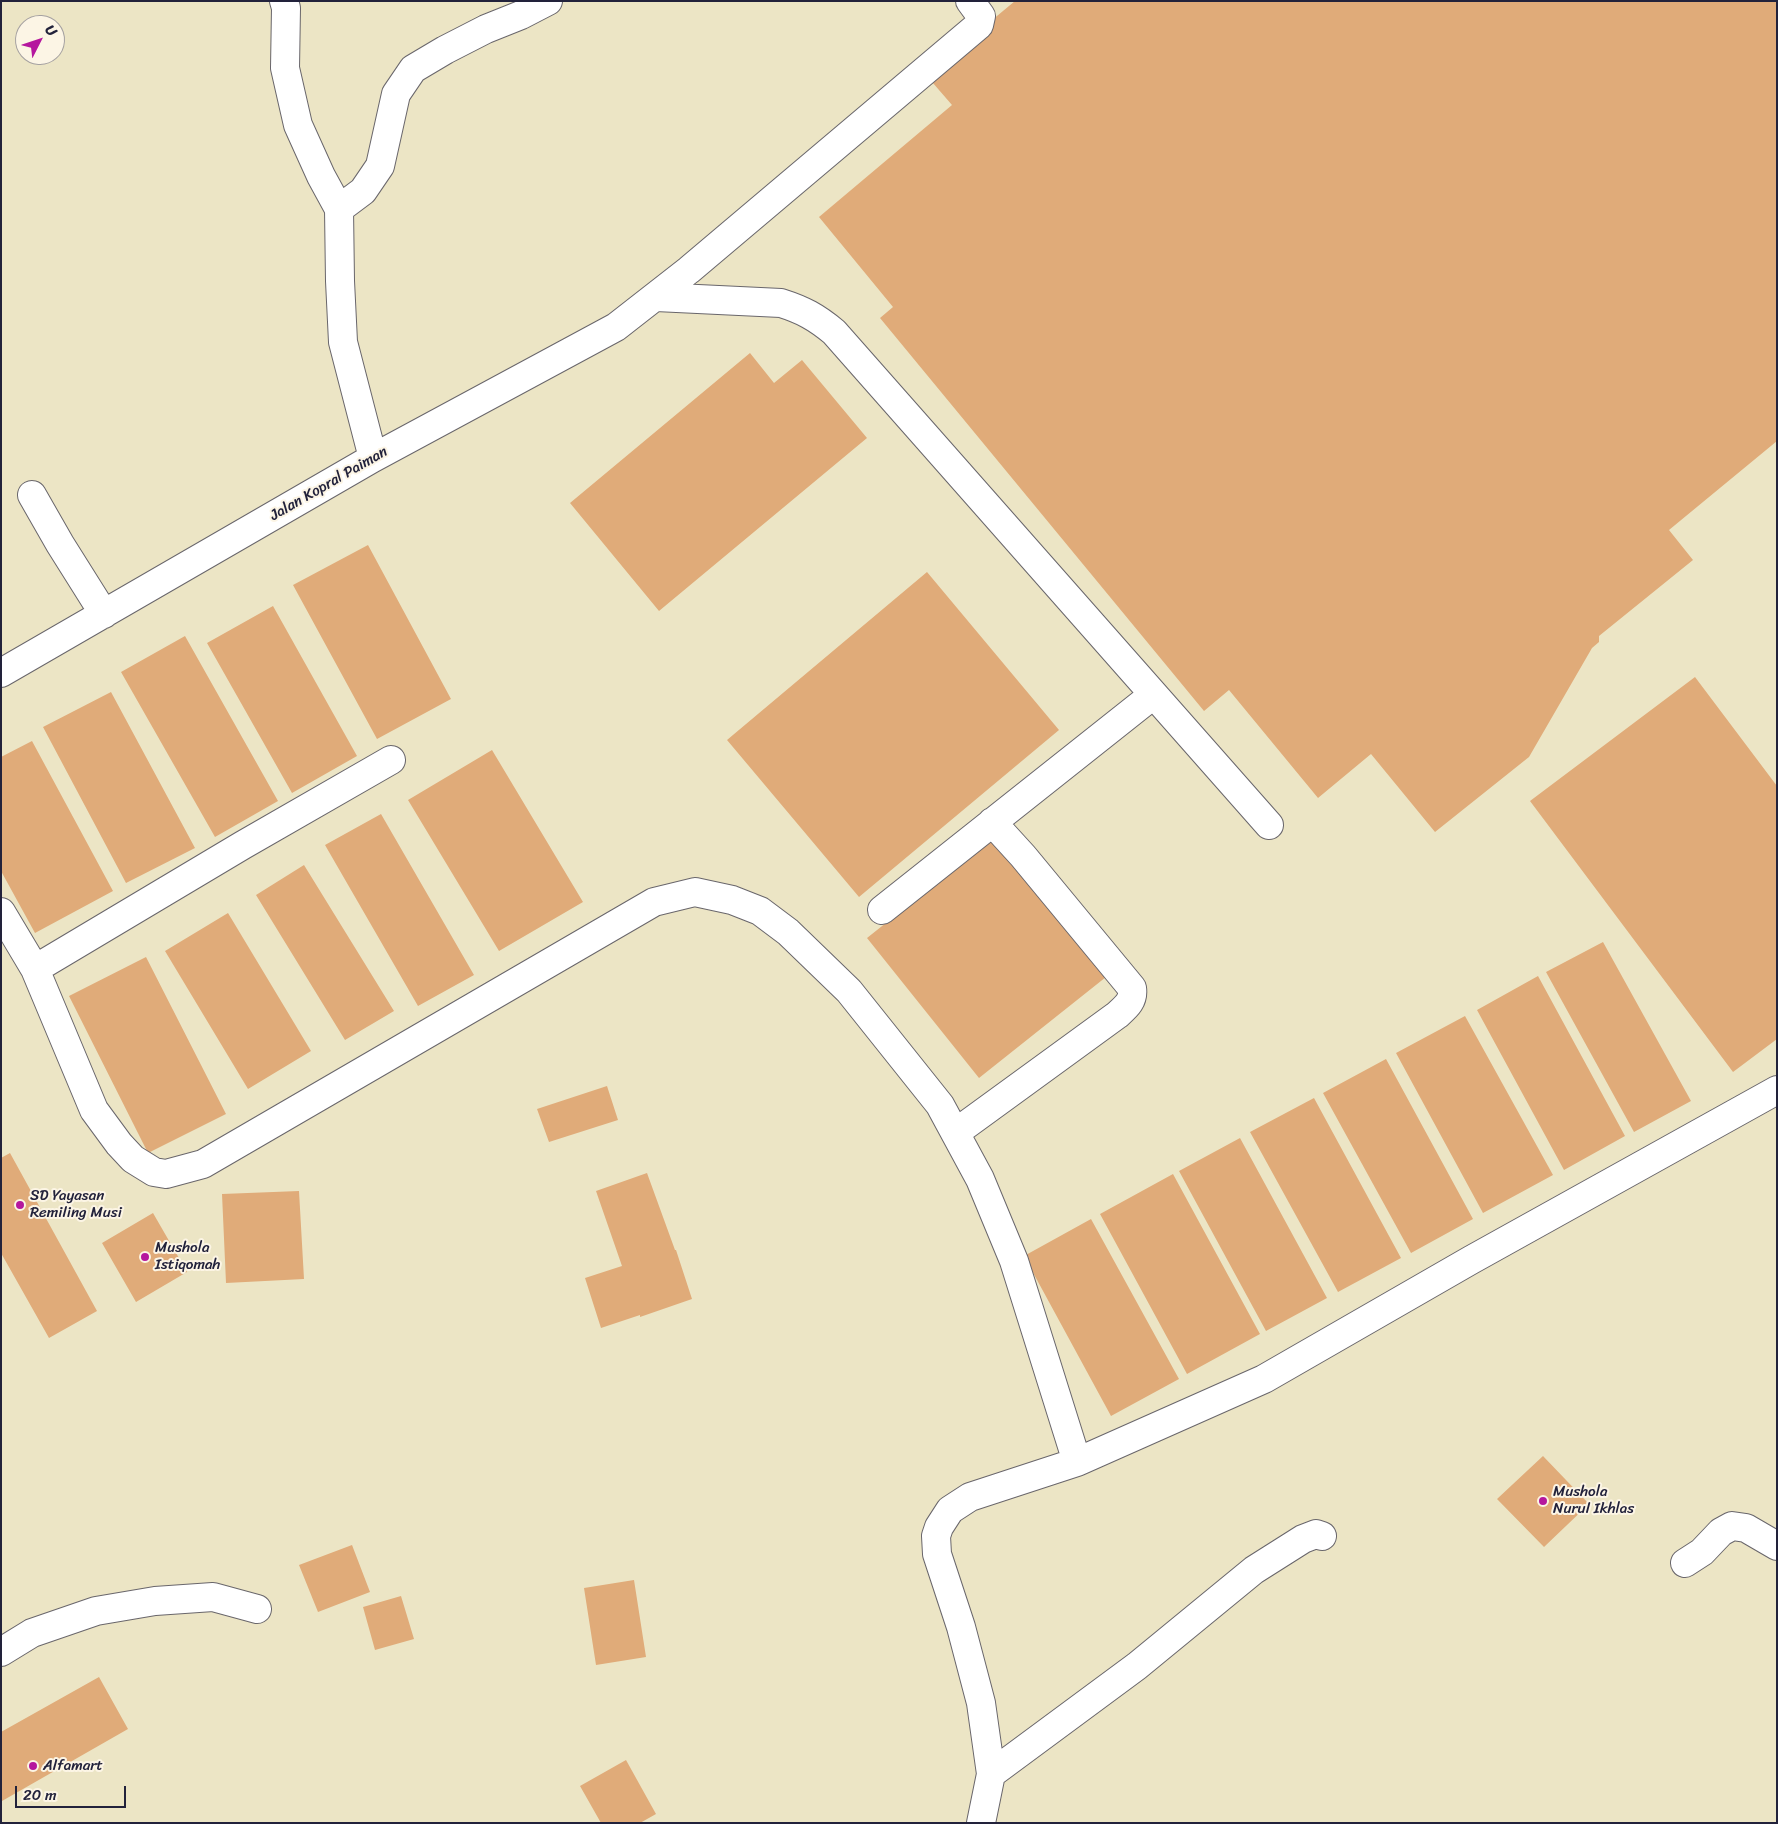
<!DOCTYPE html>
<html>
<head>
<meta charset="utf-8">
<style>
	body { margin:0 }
	#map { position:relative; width:1778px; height:1824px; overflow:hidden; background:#ece5c5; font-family:Sriracha,sans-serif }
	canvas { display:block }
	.frame { position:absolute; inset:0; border:2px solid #22223b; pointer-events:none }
	.north { position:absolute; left:15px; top:15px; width:50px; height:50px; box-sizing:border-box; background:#fcf5e5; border:1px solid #a5a1a1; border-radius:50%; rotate:49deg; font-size:14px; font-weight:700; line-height:20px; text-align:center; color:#22223b }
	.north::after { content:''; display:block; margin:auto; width:18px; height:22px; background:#b5179e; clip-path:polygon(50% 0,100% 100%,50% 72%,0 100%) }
	.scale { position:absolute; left:15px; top:1786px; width:111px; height:22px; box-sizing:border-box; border:2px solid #22223b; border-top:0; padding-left:6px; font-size:15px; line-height:18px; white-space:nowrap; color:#22223b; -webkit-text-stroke:4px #fcf5e5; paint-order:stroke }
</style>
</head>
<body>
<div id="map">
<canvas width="1778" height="1824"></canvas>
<div class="frame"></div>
<div class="north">U</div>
<div class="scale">20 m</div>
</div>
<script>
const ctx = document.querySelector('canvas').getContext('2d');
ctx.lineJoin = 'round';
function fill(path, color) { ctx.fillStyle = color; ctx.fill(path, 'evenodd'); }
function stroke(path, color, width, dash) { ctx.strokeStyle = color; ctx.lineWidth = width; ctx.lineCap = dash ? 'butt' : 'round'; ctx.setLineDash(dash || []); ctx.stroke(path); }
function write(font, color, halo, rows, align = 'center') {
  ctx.font = font + ' Sriracha,sans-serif'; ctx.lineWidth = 4; ctx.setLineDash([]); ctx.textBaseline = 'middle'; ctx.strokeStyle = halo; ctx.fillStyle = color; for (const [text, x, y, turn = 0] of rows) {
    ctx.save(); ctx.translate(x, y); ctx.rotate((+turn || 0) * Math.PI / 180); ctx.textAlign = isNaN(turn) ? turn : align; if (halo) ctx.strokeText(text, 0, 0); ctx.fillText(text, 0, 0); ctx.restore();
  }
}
const building = new Path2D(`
	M1015,1H1777V441L1669,530L1693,560L1599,636V642L1592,648L1529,757L1435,832L1371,754L1318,798L1229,690L1204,711L880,318L893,307L819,217L952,105L926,75Z
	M750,353L774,383L802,360L867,438L659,611L570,503Z
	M368,545L451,699L377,739L293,585Z
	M927,572L1059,730L859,897L727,740Z
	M273,606L357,756L292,793L207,643Z
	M185,636L278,801L215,837L121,672Z
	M1695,677L1777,786V1039L1733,1072L1530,801Z
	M111,692L195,848L126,883L43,727Z
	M32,741L113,891L35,933L1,871V757Z
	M492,750L583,902L499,951L408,800Z
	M381,814L474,975L418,1006L325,845Z
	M994,837L1106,977L979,1078L867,938Z
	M304,865L394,1011L345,1040L256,895Z
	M228,913L311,1051L248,1089L165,951Z
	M1603,942L1691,1101L1634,1132L1546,972Z
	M146,957L226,1114L148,1153L69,996Z
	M1538,976L1625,1136L1564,1170L1477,1010Z
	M1465,1016L1553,1175L1483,1213L1396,1053Z
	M1386,1059L1473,1219L1411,1253L1323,1093Z
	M607,1086L618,1120L549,1142L537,1109Z
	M1314,1098L1401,1258L1338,1292L1250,1132Z
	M1240,1138L1327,1298L1266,1331L1179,1171Z
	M10,1153L97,1311L49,1338L1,1253V1158Z
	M647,1173L675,1250H676L692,1299L640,1317V1315L601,1328L585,1278L622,1266L596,1191Z
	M1173,1174L1260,1334L1187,1374L1100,1214Z
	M299,1191L304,1279L226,1283L222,1194Z
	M153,1213L187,1272L136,1302L102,1243Z
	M1091,1219L1179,1379L1111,1416L1024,1256Z
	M1543,1456L1589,1504L1544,1547L1497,1499Z
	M352,1545L370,1592L318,1612L299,1565Z
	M634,1580L646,1657L596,1665L584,1588Z
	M401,1596L414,1639L375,1650L363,1607Z
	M99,1677L128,1729L2,1801L1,1732Z
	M626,1760L656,1814L640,1823H601L580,1786Z`);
const minor = new Path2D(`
	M284,1L286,8L285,68L298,125L321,176L339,209L340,281L343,342L373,458
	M339,209L363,191L380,166L396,94L413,69L445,50L486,29L521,15L548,1
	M656,297L781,303C803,310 816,317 834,332L1269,825
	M32,495L60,544L104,614
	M1,673L373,458L616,327L689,270L979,25L981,16L970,1
	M882,910L1153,695
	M1,912L35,969L94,1110L119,1144L133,1159L154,1172L166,1174L203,1164L654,902L695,892L732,900L760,911L788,932L849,991L940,1105L980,1179L1014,1261L1077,1462
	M35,969L243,845L391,760
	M955,1133L1117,1015C1126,1007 1134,1001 1132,988L1023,856L992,822
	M1685,1563L1702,1552L1721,1532L1732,1526L1746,1528L1777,1546
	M1,1652L32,1633L96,1611L155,1601L213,1597L257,1609
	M991,1774L1137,1666L1254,1570L1303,1539L1316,1534L1322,1536
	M981,1823L991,1774L981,1703L961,1627L937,1554L936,1536L939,1527L950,1510L970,1497L1077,1462L1264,1379L1471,1260L1777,1090`);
const markers = [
	[20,1205,5,"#b5179e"],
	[145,1257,5,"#b5179e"],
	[1543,1501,5,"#b5179e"],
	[33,1766,5,"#b5179e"]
];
const streetNames = [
	["Jalan Kopral Paiman",329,484,-30]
];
const poiNames = [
	["SD Yayasan",30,1196],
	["Remiling Musi",30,1213],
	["Mushola",155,1248],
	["Istiqomah",155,1265],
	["Mushola",1553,1492],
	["Nurul Ikhlas",1553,1509],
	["Alfamart",43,1766]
];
fill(building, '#e0ab79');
stroke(minor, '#69666b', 30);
stroke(minor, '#fff', 28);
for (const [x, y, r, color] of markers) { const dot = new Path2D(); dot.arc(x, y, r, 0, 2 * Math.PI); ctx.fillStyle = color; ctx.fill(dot); stroke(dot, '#fcf5e5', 2); }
write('15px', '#22223b', '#fcf5e5', streetNames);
write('15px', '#22223b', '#fcf5e5', poiNames, 'left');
</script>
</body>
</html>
